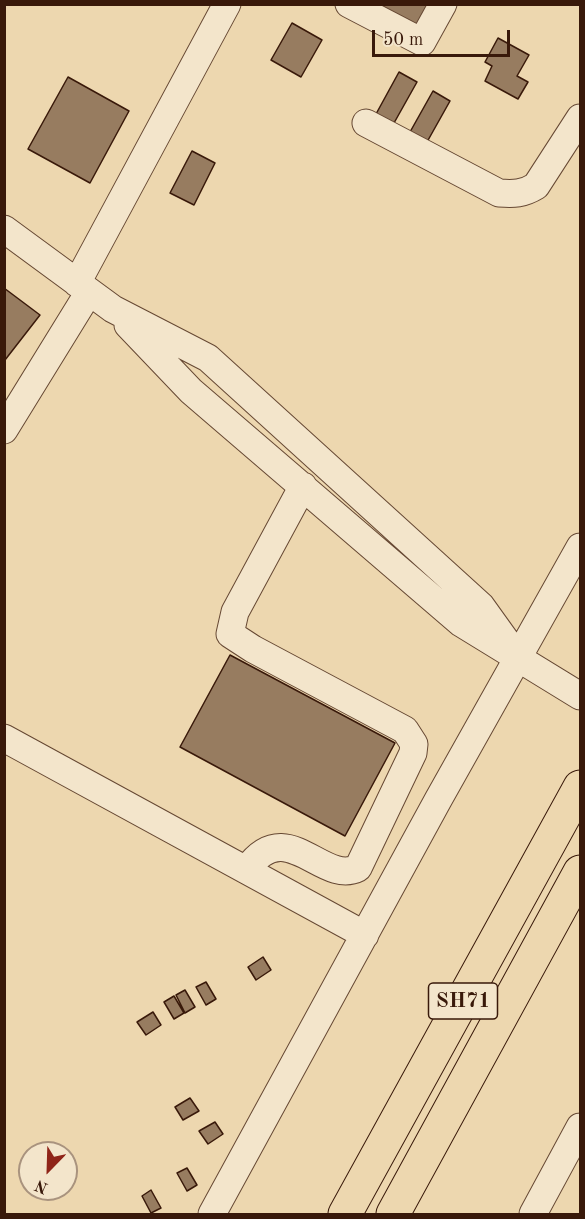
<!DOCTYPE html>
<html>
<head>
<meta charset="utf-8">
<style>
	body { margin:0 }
	#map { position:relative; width:585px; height:1219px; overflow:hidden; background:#edd7af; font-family:"Old Standard TT",serif }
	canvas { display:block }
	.frame { position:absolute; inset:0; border:6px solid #39190a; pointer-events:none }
	.north { position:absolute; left:18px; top:1141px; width:60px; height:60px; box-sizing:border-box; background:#f3e5cb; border:2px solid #a9937e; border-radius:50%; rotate:203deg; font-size:16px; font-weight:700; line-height:24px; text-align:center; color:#39190a }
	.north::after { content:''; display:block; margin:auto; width:21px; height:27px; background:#8f2418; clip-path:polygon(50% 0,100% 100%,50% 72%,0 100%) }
	.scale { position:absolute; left:372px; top:30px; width:138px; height:27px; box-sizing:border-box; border:3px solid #39190a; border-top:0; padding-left:8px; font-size:18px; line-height:21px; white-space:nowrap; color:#39190a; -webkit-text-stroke:4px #f3e5cb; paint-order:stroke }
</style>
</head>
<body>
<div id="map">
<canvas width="585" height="1219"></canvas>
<div class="frame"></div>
<div class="north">N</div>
<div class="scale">50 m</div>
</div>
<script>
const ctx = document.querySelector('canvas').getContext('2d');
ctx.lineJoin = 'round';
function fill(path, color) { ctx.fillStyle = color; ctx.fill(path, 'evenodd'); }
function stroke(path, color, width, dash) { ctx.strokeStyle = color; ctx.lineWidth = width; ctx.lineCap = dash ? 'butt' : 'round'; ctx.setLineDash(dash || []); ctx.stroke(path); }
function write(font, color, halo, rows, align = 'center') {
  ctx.font = font + ' "Old Standard TT",serif'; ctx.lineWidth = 5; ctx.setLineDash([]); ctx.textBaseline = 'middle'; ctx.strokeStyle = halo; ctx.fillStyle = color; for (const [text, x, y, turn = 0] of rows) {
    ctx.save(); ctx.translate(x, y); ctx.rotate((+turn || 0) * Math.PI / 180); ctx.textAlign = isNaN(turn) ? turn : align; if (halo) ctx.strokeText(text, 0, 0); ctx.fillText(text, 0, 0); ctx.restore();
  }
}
const building = new Path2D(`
	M380,4H432L416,35L376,13Z
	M292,23L322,40L301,77L271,60Z
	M498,38L529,55L517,76L528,82L518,99L485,81L492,66L485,62Z
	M399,72L417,82L394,123L376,114Z
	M68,77L129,111L90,183L28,149Z
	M433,91L450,101L427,142L410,132Z
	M192,151L215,163L194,205L170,193Z
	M4,288L40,315L5,360L4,359Z
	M230,655L395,743L345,836L180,747Z
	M263,957L271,970L256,980L248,967Z
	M206,982L216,999L206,1005L196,987Z
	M185,990L195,1007L185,1013L176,995Z
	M174,996L184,1013L174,1019L164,1002Z
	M153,1012L161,1025L146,1035L137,1022Z
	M190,1098L199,1111L183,1120L175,1107Z
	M215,1122L223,1134L208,1144L199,1131Z
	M187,1168L197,1185L187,1191L177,1173Z
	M151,1190L161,1208L151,1213L142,1196Z`);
const minor = new Path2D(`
	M349,4L422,42L443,4
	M366,123L499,193C514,194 523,194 536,186L580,118
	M4,229L113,309L208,358L481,606L519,659
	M77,283L227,4
	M128,325L191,391L461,623L580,696
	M4,430L89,292
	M4,738L365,935
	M247,869C287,813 322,886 358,868L413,753L414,744L405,730L253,649L230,634L235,612L303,486
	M212,1214L438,800L580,547
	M533,1214L580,1127`);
const major = new Path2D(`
	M345,1214L580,787
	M393,1214L580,872`);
const shields = [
	[463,1001,69]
];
const shieldNames = [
	["SH71",463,1001]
];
fill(building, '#977c60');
stroke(building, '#39190a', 1.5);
stroke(minor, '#664833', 29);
stroke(major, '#39190a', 35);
stroke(minor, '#f3e5cb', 27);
stroke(major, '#edd7af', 33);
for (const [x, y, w] of shields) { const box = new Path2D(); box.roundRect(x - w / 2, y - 18, w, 36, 4.5); ctx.fillStyle = '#f3e5cb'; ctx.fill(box); stroke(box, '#39190a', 1.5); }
write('bold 21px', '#39190a', null, shieldNames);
</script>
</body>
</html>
